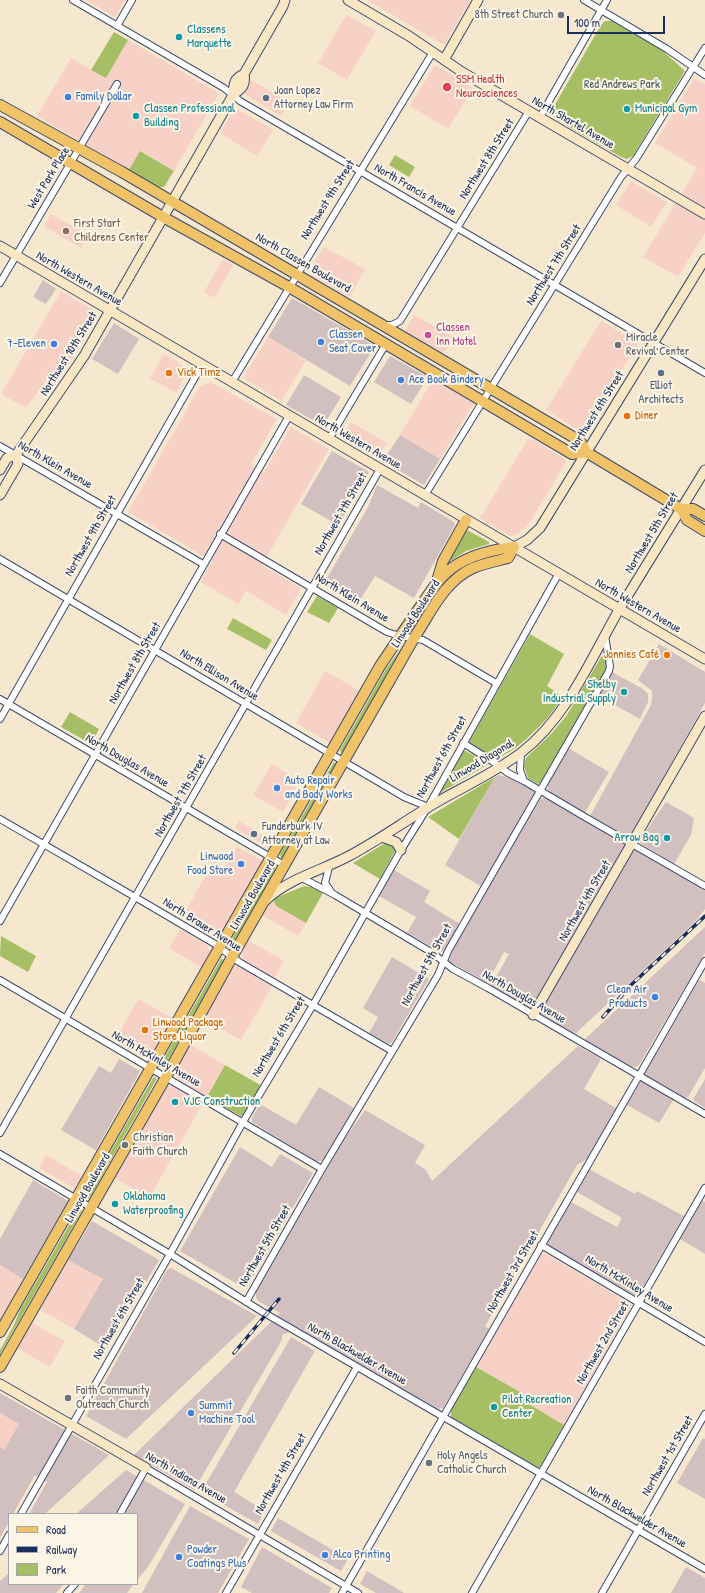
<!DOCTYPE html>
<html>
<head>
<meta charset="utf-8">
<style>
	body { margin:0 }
	#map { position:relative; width:705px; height:1593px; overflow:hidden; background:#f6e8ce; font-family:"Patrick Hand",sans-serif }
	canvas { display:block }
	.legend { position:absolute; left:8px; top:1513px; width:130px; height:72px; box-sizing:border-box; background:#fcf5e5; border:1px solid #a2a6af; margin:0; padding:5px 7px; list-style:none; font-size:12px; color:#1b2f5e }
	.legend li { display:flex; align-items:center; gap:8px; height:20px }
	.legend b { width:20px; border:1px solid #a2a6af }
	.scale { position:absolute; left:567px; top:16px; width:98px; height:18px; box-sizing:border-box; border:2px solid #1b2f5e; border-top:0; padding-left:5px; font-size:12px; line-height:14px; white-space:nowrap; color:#1b2f5e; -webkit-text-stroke:3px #fcf5e5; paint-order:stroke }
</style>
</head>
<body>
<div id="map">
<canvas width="705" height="1593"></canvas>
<ul class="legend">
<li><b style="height:5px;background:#f1c369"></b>Road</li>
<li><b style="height:5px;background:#1b2f5e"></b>Railway</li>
<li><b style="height:11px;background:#a6bf64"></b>Park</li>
</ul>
<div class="scale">100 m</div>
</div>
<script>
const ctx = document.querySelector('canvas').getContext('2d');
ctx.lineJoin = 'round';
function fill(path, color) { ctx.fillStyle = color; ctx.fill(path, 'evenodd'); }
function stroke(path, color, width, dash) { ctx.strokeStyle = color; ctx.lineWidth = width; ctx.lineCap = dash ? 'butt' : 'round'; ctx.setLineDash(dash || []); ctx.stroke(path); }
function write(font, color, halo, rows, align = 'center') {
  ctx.font = font + ' "Patrick Hand",sans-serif'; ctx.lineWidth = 4; ctx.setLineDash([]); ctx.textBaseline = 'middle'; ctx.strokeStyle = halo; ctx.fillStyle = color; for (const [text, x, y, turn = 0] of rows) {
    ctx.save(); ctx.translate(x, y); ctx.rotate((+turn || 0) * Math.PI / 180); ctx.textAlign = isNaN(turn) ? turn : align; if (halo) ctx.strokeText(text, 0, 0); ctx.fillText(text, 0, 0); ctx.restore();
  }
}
const built = new Path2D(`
	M86,0H125L115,17Z
	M367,0H471L444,45Z
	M346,15L376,31L347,80L318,63Z
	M128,40L217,92L218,95L174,171L141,151L129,170L37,116L71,58L106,78Z
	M435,65L473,88L448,129L410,106Z
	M694,78L705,84V233L678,277L643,257L697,168L655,143Z
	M251,80L289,102L281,116L244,94Z
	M235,108L273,130L257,156L220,133Z
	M631,181L667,202L651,227L616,205Z
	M51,214L88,235L81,248L44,226Z
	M324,247L365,269L349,297L312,275L310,269Z
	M223,259L233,265L214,298L204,292Z
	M61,291L95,311V319L68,366L55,383L50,380L49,377L26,408L1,394Z
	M414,315L453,337L443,354L404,332Z
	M601,321L638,343L583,433L546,410Z
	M268,337L306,361L281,401L243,378Z
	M164,354L189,369L176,393L150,378Z
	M434,378L474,403L440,459L400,435Z
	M211,382L277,419L251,464L264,472L291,427L329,449L262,565L301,588L286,615L246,591L238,604L201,582L212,561L128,512L200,386Z
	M351,422L387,443L378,457L342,436Z
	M528,439L534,440L565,459L566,462L528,525L518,534L512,536L508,535L480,518Z
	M325,671L360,691L330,743L296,723Z
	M272,764L299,781L283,812L253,795Z
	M239,821L273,841L269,848L235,828Z
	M237,847L264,861L221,934L185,912L214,861L225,868Z
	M273,899L276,906L306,923L298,936L262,915Z
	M180,929L206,944L211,954L202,968L169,948Z
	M248,940L284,961L274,978L242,958V951Z
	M238,966L272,986L241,1040L203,1019L231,970Z
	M138,999L174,1019L153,1058L146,1059L115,1040Z
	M189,1044L225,1065L207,1097L179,1080L174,1074L173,1072Z
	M167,1086H172L203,1103L149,1198L115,1178Z
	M46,1155L82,1176L74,1188L39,1168Z
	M545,1253L632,1305L564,1425L517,1397L519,1392L476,1367L540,1255Z
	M68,1260L103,1279L74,1329L40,1310Z
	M0,1265L23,1279L0,1321Z
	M32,1323L65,1341L50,1367L17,1348Z
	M0,1413L19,1424L4,1450L0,1447Z`);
const industrial = new Path2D(`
	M43,280L56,289L46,304L33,297Z
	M292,298L375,346L350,386L268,337Z
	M114,323L139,339L118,374L92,359Z
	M390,356L428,377L411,404L374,382Z
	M304,375L341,397L323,426L286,405Z
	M400,435L440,459L424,485L383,461Z
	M332,451L369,472L338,525L301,504Z
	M377,485L418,508L421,502L454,522L455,525L414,598L375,576L357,605L323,585L368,507Z
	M659,644L705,672V703L631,835L628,837L591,816V814L651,705L652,698V691L638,680Z
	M612,672L643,689L648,694V702L640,719L599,696Z
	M568,748L609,772L581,819L705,891V909L695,922L576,1033L574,1034L491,986L509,954L504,952L487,983L449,961L448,957L487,890L445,865L495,777L499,775L511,778L532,790L535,793L512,836L517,838L539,801L542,798L548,799L551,793L548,789V784Z
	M666,802L694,818L691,835L674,864L640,843L639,841Z
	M394,870L430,891L424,902L460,924L445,951L442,952L407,933L416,917L379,896Z
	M705,927V953L639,1065L636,1067L630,1066L584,1040Z
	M392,957L429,979L392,1042L389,1044L369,1033L378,1017L363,1008Z
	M699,980L705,983V1068L688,1097L684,1098L677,1094L659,1123L627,1105Z
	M578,1046L601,1059L584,1089L616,1108L587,1159L577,1165L485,1326L489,1329L443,1408L437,1409L302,1331L300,1328L282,1335V1340L194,1490L134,1455L280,1313L258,1301L256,1297V1292L343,1141L365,1110L425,1145L415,1163L426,1170L432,1181Z
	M119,1059L140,1071L96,1150L61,1130L99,1066L111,1073Z
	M705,1079V1108L695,1102L693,1099Z
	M319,1087L354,1108L325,1159L322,1161H316L252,1122V1118L260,1104L296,1125Z
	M240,1147L272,1167L280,1154L313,1173L246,1289L180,1251Z
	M589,1169L635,1194L637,1191L684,1216L637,1297L552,1248L548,1244V1241L571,1202L617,1227L622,1218L577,1192Z
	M33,1180L68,1201L23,1279L0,1265V1239Z
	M702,1201L705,1202V1254L680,1239Z
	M92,1221L159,1260L107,1349L74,1329L103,1279L68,1260Z
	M171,1268L257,1316L126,1439L86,1416L167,1270Z
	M291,1337L315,1351L234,1492L265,1511L258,1524L201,1492Z
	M0,1393L109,1455L45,1514H29L47,1482L35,1475L13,1514H9V1522L0,1538V1447L4,1450L19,1424L0,1413Z
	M703,1438L705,1439V1499L677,1483Z
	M126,1470L185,1504L148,1567L137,1580V1514H76Z
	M190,1506L249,1539L218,1593H142Z
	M278,1518L348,1559L341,1571L271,1531Z
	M262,1547L332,1588L329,1593H252L241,1587Z
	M686,1567L705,1578V1593H671Z
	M367,1571L404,1593H376L360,1584Z
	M9,1573V1584H64L56,1593H0V1581Z
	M86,1584H134L127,1593H79Z`);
const green = new Path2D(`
	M605,21H612L663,51L685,71L633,156L627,159L621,157L557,120C553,117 551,113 553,108L601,25Z
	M114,32L128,40L106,78L91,70Z
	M140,151L174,171L164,187H156L129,170Z
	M395,155L415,167L409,177L389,165Z
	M467,530L489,542V544L466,551L446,564L465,531Z
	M317,596L338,608L329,623L307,612Z
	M233,618L272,640L266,650L227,629Z
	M530,634L564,654L547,686L562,696C559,701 556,707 552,712C545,722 508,760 495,757C487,755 476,746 469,742Z
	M405,643L406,644L344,752L341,753L340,750L386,669Z
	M604,652L608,665L606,670L541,783L538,784L528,778L524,766L526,758L552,733L567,715Z
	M70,712L99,729L91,744L61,727Z
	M463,750L490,763L440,793L439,791Z
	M334,762L337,764L283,858H281L280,854Z
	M495,777L459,839L428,817Z
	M385,843H392L396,849L380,879L353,863Z
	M273,867L277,869L233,947H231L229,944Z
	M304,886L311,887L323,893L306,923L276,906L273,899Z
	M1,936L36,956L28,972L0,956Z
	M221,959H223L224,963L164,1067L161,1068L160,1065Z
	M225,1065L262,1086L243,1117L207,1097Z
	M156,1077V1080L89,1199H86L85,1196L153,1078Z
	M79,1208L81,1209L82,1211L0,1354V1350L13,1327L20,1310Z
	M476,1367L520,1392L517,1397L564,1425L540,1467H537L451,1417V1410Z`);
const street = new Path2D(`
	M73,0L224,88L240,101L312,143L705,373
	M584,0L667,49L705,75
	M117,26L132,0
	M540,117L607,0
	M0,283L117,84
	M385,325H392L400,321L529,111
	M232,382L433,52
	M329,439L386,344
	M0,446L203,564
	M425,495L621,177L636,159L705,48
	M220,534L387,632L400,636L423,640L496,683
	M0,559L404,797L428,807
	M0,699L284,865
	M0,719L202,365
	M463,743L492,761L508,773L524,781L585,817L705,886
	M521,753L520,770L524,781
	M0,819L135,897L215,944L239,962L392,1051
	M329,867L325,883L332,893
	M302,878L335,895L431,952L453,969L488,988L705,1114
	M0,921L289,416
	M0,980L322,1169
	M0,1133L380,469
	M0,1154L170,1254L261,1311L705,1569
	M541,1245L705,1342
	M246,1302L322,1169L438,975L448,951L609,671L610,666L605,636
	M21,1514L170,1254L243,1122L313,1005L401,850L428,807L559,573
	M120,1514L146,1468L358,1593
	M0,1551L9,1535
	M67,1593L75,1584
	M226,1593L357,1367
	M342,1593L705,961
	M472,1593L705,1188
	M602,1593L705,1414`);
const secondary = new Path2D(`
	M348,0L409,36L462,72L705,214
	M444,60L478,0
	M233,95C234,84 233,79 244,74L283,6L285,0
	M0,246L705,659
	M0,470L7,458L16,455L84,356L233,95C242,88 246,86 244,74
	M0,495L18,464L16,455
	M514,547L527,540L540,528L705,259
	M382,837L396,842L401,850
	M266,900C288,879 320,871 347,857C378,841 406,820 437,802C465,786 496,772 522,752C568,716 591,658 620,608C648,562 677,516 705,470
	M533,1015L705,716
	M0,1384L146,1468`);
const primary = new Path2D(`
	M0,105L122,172L580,441L586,452L681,509H693L705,516
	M0,122L163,217L289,287L572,454L586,452
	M681,509L687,520L705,531
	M437,581L443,561L466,520
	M0,1332L380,666C393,647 406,627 420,607C428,596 435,583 446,573C464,556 490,550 514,547
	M0,1367L166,1077L232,957L414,638C430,614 444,581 473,568C484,563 497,561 508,558L514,547`);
const rail = new Path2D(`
	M603,1017L631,985L705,916
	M234,1353L279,1299`);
const markers = [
	[561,15,4,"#6b7280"],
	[179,37,4,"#0f9aa8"],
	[447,87,5,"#e0444e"],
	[68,97,4,"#3f7fe0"],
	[266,98,4,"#5c6f8a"],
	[627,109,4,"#0f9aa8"],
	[136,116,4,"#0f9aa8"],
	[66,231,4,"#8d6e63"],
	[428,335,4,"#d1479c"],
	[321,342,4,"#3f7fe0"],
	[54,344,4,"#3f7fe0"],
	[618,345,4,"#6b7280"],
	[169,373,4,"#e8710a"],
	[661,373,4,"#5c6f8a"],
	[401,380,4,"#3f7fe0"],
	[627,416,4,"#e8710a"],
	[667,655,4,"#e8710a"],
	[624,692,4,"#0f9aa8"],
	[277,788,4,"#3f7fe0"],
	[254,834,4,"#5c6f8a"],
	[667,838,4,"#0f9aa8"],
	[241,864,4,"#3f7fe0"],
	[655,997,4,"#3f7fe0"],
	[145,1030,4,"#e8710a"],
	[175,1102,4,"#0f9aa8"],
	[125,1145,4,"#6b7280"],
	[115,1204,4,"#0f9aa8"],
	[68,1398,4,"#6b7280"],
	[494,1407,4,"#0f9aa8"],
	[191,1413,4,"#3f7fe0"],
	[429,1463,4,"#6b7280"],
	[325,1555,4,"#3f7fe0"],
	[179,1557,4,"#3f7fe0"]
];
const worshipNames = [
	["8th Street Church",553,15,"right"],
	["Miracle",626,338],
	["Revival Center",626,352],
	["Christian",133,1138],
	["Faith Church",133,1152],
	["Faith Community",76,1391],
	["Outreach Church",76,1405],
	["Holy Angels",437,1456],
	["Catholic Church",437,1470]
];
const cultureNames = [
	["Classens",187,30],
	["Marquette",187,44],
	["Classen Professional",144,109],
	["Building",144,123],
	["Municipal Gym",635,109],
	["Shelby",616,685,"right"],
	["Industrial Supply",616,699,"right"],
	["Arrow Bag",659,838,"right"],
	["VJC Construction",183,1102],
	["Oklahoma",123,1197],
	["Waterproofing",123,1211],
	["Pilot Recreation",502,1400],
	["Center",502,1414]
];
const healthNames = [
	["SSM Health",456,80],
	["Neurosciences",456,94]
];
const parkNames = [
	["Red Andrews Park",622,85]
];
const serviceNames = [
	["Joan Lopez",274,91],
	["Attorney Law Firm",274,105],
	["Elliot",661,386,"center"],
	["Architects",661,400,"center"],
	["Funderburk IV",262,827],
	["Attorney at Law",262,841]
];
const shopNames = [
	["Family Dollar",76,97],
	["Classen",329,335],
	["Seat Cover",329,349],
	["7-Eleven",46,344,"right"],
	["Ace Book Bindery",409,380],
	["Auto Repair",285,781],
	["and Body Works",285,795],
	["Linwood",233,857,"right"],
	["Food Store",233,871,"right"],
	["Clean Air",647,990,"right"],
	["Products",647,1004,"right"],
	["Summit",199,1406],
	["Machine Tool",199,1420],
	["Powder",187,1550],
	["Coatings Plus",187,1564],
	["Alco Printing",333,1555]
];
const streetNames = [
	["North Shartel Avenue",573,123,30],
	["Northwest 8th Street",487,159,-58],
	["West Park Place",49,178,-59],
	["North Francis Avenue",415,190,30],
	["Northwest 9th Street",328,200,-58],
	["North Classen Boulevard",303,263,30],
	["Northwest 7th Street",554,265,-58],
	["North Western Avenue",79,279,30],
	["Northwest 10th Street",69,354,-58],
	["Northwest 6th Street",597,411,-58],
	["North Western Avenue",358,442,30],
	["North Klein Avenue",55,465,30],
	["Northwest 7th Street",341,514,-60],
	["Northwest 5th Street",652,533,-59],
	["Northwest 9th Street",91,536,-60],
	["North Klein Avenue",352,598,31],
	["North Western Avenue",638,606,30],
	["Linwood Boulevard",416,614,-57],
	["Northwest 8th Street",135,663,-60],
	["North Ellison Avenue",219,675,31],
	["Northwest 6th Street",442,757,-61],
	["North Douglas Avenue",127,761,30],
	["Linwood Diagonal",482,761,-31],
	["Northwest 7th Street",181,796,-60],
	["Linwood Boulevard",253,895,-60],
	["Northwest 4th Street",585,901,-60],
	["North Brauer Avenue",202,925,32],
	["Northwest 5th Street",427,965,-61],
	["North Douglas Avenue",524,997,30],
	["Northwest 6th Street",279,1037,-59],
	["North McKinley Avenue",156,1059,30],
	["Linwood Boulevard",88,1188,-60],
	["Northwest 5th Street",265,1246,-60],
	["Northwest 3rd Street",513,1272,-60],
	["North McKinley Avenue",629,1284,31],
	["Northwest 6th Street",119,1319,-60],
	["Northwest 2nd Street",603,1343,-60],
	["North Blackwelder Avenue",357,1354,30],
	["Northwest 1st Street",668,1456,-60],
	["Northwest 4th Street",281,1474,-60],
	["North Indiana Avenue",186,1478,30],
	["North Blackwelder Avenue",637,1517,30]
];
const educationNames = [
	["First Start",74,224],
	["Childrens Center",74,238]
];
const hotelNames = [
	["Classen",436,328],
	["Inn Motel",436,342]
];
const foodNames = [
	["Vick Timz",177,373],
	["Diner",635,416],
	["Jonnies Café",659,655,"right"],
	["Linwood Package",153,1023],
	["Store Liquor",153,1037]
];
fill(built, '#f7d1c6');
fill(industrial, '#d2bfbf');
fill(green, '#a6bf64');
stroke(street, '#3c4b6f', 8);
stroke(secondary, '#3c4b6f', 11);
stroke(primary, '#3c4b6f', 12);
stroke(street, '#fff', 6);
stroke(secondary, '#f9e7c3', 9);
stroke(primary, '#f1c369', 10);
stroke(rail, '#1b2f5e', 3.5);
stroke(rail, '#fcf5e5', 2, [6]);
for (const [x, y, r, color] of markers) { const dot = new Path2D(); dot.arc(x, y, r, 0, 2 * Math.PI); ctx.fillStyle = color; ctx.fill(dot); stroke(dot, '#fcf5e5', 1.5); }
write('12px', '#5b616d', '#fcf5e5', worshipNames, 'left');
write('12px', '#0d838f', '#fcf5e5', cultureNames, 'left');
write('12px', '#be3a42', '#fcf5e5', healthNames, 'left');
write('12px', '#455a60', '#fcf5e5', parkNames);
write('12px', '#4e5e75', '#fcf5e5', serviceNames, 'left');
write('12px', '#366cbe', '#fcf5e5', shopNames, 'left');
write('12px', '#1b2f5e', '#fcf5e5', streetNames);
write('12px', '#785e54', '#fcf5e5', educationNames, 'left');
write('12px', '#b23c85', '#fcf5e5', hotelNames, 'left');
write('12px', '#c56008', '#fcf5e5', foodNames, 'left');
</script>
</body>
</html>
